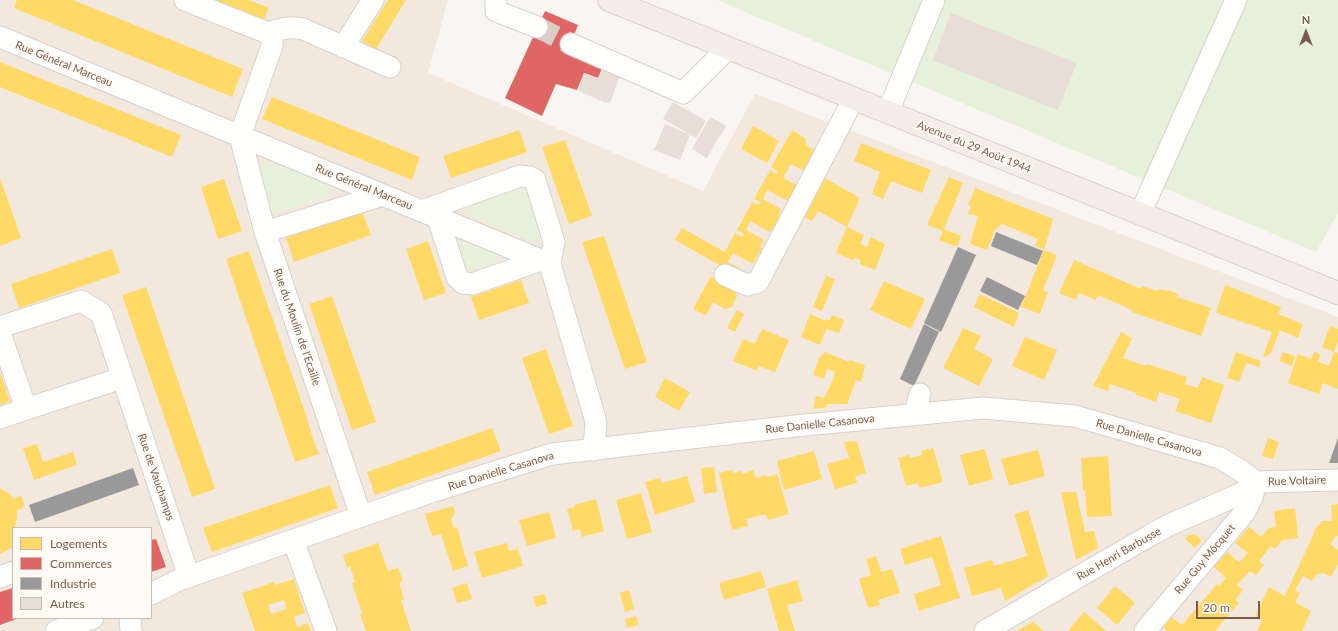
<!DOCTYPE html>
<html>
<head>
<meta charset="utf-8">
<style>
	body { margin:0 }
	#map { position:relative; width:1338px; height:631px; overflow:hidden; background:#f9f5f0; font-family:Lato,sans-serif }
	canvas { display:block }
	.legend { position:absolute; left:12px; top:527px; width:140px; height:92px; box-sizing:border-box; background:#fffaf3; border:1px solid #cabbb1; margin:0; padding:5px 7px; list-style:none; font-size:12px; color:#7a5c4d }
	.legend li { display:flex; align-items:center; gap:8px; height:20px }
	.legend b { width:20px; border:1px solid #cabbb1 }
	.north { position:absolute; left:1286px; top:12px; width:40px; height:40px; -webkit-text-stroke:3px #fffaf3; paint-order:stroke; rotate:0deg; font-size:11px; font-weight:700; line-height:16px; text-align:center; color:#7a5c4d }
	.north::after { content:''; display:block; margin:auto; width:14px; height:18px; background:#7a5c4d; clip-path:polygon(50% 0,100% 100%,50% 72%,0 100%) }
	.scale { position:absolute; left:1196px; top:601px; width:64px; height:18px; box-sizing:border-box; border:2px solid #7a5c4d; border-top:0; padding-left:5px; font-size:12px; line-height:14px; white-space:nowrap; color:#7a5c4d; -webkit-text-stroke:3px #fffaf3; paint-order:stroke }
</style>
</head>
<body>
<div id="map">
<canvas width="1338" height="631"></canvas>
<ul class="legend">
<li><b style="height:11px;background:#ffd966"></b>Logements</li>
<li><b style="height:11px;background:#e06666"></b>Commerces</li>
<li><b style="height:11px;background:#999"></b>Industrie</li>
<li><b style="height:11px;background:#e6ded7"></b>Autres</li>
</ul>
<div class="north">N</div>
<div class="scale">20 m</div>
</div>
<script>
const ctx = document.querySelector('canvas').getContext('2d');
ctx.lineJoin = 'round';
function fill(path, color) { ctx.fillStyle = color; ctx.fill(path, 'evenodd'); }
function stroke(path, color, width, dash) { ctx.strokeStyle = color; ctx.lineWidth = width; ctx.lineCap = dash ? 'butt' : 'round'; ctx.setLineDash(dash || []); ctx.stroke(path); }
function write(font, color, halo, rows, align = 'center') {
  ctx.font = font + ' Lato,sans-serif'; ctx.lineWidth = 4; ctx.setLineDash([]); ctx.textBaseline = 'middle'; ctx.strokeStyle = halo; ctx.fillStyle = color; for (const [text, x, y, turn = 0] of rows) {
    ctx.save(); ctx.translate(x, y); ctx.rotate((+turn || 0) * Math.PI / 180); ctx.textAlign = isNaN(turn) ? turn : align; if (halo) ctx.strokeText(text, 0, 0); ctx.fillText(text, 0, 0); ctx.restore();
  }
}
const residential = new Path2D(`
	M0,0H448L428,73L703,191L755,94L1338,317V631H0ZM13,528H151V618H13Z`);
const green = new Path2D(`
	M717,0H1338V213L1316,252Z
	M266,163H278L327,184L330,191L326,197L274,214L267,209L258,176L260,169Z
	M518,186L534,191L543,237L531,241L475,218L468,210L472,201Z
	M468,239L495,250L498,256L494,263L474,270L465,266L458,249L461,241Z`);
const homes = new Path2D(`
	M17,0H73L243,69L232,97L14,8Z
	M203,0H249L269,8L262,24Z
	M388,0H406L376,49L362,41Z
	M0,62L181,135L172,157L0,87Z
	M272,97L420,157L412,180L262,119Z
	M753,126L779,141L767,163L741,149Z
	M519,130L527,152L451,178L443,156Z
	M792,130L805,138L807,146L818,152L806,172L791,164L783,178L797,185L788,201L767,190L763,199L781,209L778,216H780L770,232L750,221L746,230L764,240L760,247L762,248L753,264L733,253L728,262L741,269L737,275L675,240L682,228L725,252L735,233L742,237L744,234L737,230L752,202L759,205L761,202L754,199L770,170L776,174L778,171L771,167Z
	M565,140L592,216L569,224L542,147Z
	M861,143L931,170L922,193L891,181L883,199L872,194L880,172L854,161Z
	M821,176L860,198L847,227L818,211L812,221L800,215Z
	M949,177L963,183L944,229L961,236L957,247L939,240L943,231L927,225Z
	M0,178L21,238L0,246Z
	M224,179L242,231L218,239L201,187Z
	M975,188L1053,219L1044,250L1035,246L1038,239L1002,224L995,230L987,250L970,244L978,216L968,214L971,206L968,205Z
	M362,211L371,235L294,262L286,238Z
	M847,227L864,235L860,244L867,247L871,237L885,244L875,270L860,264L861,260L854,258L853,260L836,253Z
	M604,236L647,362L625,369L582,242Z
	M428,241L446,293L424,300L406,249Z
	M112,249L120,273L19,308L11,284Z
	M1044,250L1057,255L1043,290L1048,292L1040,314L1021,307Z
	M249,251L306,415L313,439L319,454L295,462L226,259Z
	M1074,260L1141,289L1142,286L1157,291L1159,289L1167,291L1168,290L1178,294L1177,297L1211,308L1201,336L1132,312V310L1098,295L1096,300L1079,293L1076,300L1059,293Z
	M711,276L735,291L737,296L732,307L725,309L713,302L706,316L693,309Z
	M826,276L835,279L822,311L813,307Z
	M521,280L529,303L479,320L471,297Z
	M884,281L925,299L911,329L870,310Z
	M1225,285L1281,307L1278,314L1303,324L1298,338L1280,330L1270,355L1268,354L1267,357L1263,356L1272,332L1216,313Z
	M146,287L215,489L192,497L122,295Z
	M980,294L1019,313L1014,327L974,307Z
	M332,296L376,422L352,430L309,304Z
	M737,310L744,314L735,332L727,328Z
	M810,314L826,321L827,319L830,320L832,315L844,320L839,333L826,329L820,345L801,337Z
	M1330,326L1338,329V341L1334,352L1322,347Z
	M963,328L981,336L974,349L993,359L979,386L943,368Z
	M762,329L789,340L775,372L759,366L757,371L733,361L743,339L755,344Z
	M1121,332L1132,338L1123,358L1146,366L1147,364L1187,377L1185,384L1198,388L1202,377L1224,385L1211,423L1175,411L1180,399L1159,392L1156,402L1136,395V393L1110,384L1108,391L1093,386Z
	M1025,337L1057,350L1044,380L1012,366Z
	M546,349L573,426L549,434L522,358Z
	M825,352L849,362V360L865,365L861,382L856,380L847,404H827V407L813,409L816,396L824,398L833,380L835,371L827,369L824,379L813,375L819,358Z
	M1236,352L1261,361L1259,367L1246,363L1239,382L1227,378Z
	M1283,352L1295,356L1292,366L1279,361Z
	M1315,352L1318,353L1320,356L1318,361L1329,366L1334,352L1338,353V389L1323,383L1319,394L1288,383L1298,354L1311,359L1313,354Z
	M0,372L10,401L0,405Z
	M665,378L690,392L679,411L655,397Z
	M492,428L501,451L375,495L367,472Z
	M1268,438L1279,442L1273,459L1262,456Z
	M857,441L866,473L855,476L857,483L835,489L827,464L849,458L844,442Z
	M37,444L43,462L73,452L77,465L34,480L23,448Z
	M933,448L943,482L920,488L918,483L906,486L898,458L909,455L910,458L922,455L921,451Z
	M985,449L993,479L969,486L960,455Z
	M1038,450L1045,476L1009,486L1001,459Z
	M814,451L822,479L784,490L777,461Z
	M1108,456L1112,516L1087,517L1085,491H1083L1081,458Z
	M714,467L717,492L704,494L701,468Z
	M732,470L733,473L741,471L742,474L753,470L756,478L766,475L767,477L777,474L789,514L768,520L766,514L746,519L748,526L732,530L719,473Z
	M687,476L695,502L655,515L645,482L660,478L662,483Z
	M330,485L338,508L212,552L203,528Z
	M0,488L10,494L14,499L21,495L24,504L23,508L17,510V518L15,526L18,528H13V547L0,554Z
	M1061,492H1076L1085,532L1094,531L1098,548L1076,560Z
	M641,493L652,532L627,539L616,500Z
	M596,499L604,531L582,537L580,529L573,531L567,509L575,507L574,505Z
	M1338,504V536H1336L1330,544L1338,550V564L1331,577L1324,573L1317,574L1312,581L1303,576L1295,590L1300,593L1295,602L1311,611L1302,631H1257L1262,621L1255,616L1269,587L1285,596L1315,531L1314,530L1322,521H1332L1331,505Z
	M453,506L455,512L451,520L454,528L457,527L468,566L453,571L441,534L432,536L425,514Z
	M1295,508L1298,538L1282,540L1275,549L1271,546L1259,561L1264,565L1256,575L1250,571L1237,585L1243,590L1235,600L1239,603L1215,631H1168L1163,627L1171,617L1182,625L1217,584L1219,586L1226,578L1214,567L1227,552L1239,562L1248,553L1235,543L1249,527L1261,537L1269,528L1276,527L1274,511Z
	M1028,510L1048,576L1005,601L1001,588L972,596L964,568L992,560L994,566L1027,556L1014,514Z
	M549,512L556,538L527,546L519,520Z
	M1195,534L1202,540L1195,548L1185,539L1187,536Z
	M941,536L960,598L919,611L914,594L941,585L932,557L905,565L900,549Z
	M378,543L388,571L398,568L403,581L399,583L404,599L401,600L411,631H366L360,614L362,613L352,583L355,582L350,566L347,568L343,555Z
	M507,543L509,551L518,549L523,566L482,578L474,552Z
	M876,556L881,572L892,569L900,593L878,600L880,605L868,608L859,579L871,575L866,559Z
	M761,571L766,587L724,600L719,583Z
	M294,579L305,613L294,617L297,627L308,623L311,631H255L242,593L274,582L275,585ZM284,600L287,609L271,614L268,605Z
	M797,580L803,601L787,605L795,631H779L767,589Z
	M467,583L472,599L457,603L452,588Z
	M1115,586L1135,603L1117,625L1097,608Z
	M629,590L634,609L625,612L620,593Z
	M545,594L547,604L536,607L533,597Z
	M1084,612L1106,631H1068Z
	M636,616L639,625L627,628L625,619Z
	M1033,622L1044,631H1017L1022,628Z`);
const shops = new Path2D(`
	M545,11L578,25L567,53L603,67L598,78L584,73L577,90L556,84L542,116L505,98Z
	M156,539L166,567L151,572V540Z
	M13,588V618H19L0,625V592Z`);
const industry = new Path2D(`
	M996,232L1043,251L1037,265L991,246Z
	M958,247L976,255L941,332L924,323Z
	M987,277L1025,296L1018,310L980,291Z
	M924,324L939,332L914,386L900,379Z
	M1338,439V463H1329L1338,438Z
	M133,468L139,485L35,522L29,505Z`);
const building = new Path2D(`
	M951,13L1077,63L1058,110L933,60Z
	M604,63L622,70L611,101H610L609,103L606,102V103L577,90L584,73L598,78Z
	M673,102L706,121L696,138L663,119Z
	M710,117L726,126L707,158L692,149Z
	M665,124L690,135L680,160L654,150Z`);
const minorTunnel = new Path2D(`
	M537,27L571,44`);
const minor = new Path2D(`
	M185,0L268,33L272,40V46L240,136L265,232L361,516
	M496,0V11L537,27
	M268,33C280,29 290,26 303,29L390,67
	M0,37L550,264L596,422L594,450
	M571,44L683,93L728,48
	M343,47L373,0
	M888,112L934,0
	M422,211L520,176L530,177L535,180L554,242L550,264
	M1140,214L1236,0
	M438,218L457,277L463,283L472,284L541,260
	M265,232L383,195
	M725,275L747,285L758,282L854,98
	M0,327L81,301L101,313L189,577
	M0,333L26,409L122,378
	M915,414L920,394
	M0,418L26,409
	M1256,482L1338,480
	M293,540L326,631
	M0,577L13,572
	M151,594L179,580L431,492L552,454L795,426L983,408L1075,416L1220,458L1240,470L1256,482
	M130,618L131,631
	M56,631L93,618
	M985,631L1149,536L1169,525L1245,492L1256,482
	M1145,631L1244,513L1252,498L1256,482`);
const major = new Path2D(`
	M609,0L1338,293`);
const streetNames = [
	["Rue Général Marceau",64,64,22],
	["Avenue du 29 Août 1944",974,147,22],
	["Rue Général Marceau",364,187,22],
	["Rue du Moulin de l'Ecaille",297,327,71],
	["Rue Danielle Casanova",820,424,-6],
	["Rue Danielle Casanova",1149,438,16],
	["Rue Danielle Casanova",501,471,-17],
	["Rue de Vauchamps",156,477,71],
	["Rue Voltaire",1297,481,-2],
	["Rue Henri Barbusse",1119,554,-30],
	["Rue Guy Môcquet",1205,559,-50]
];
fill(residential, '#f2e8de');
fill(green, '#e7f0db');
fill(homes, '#ffd966');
fill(shops, '#e06666');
fill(industry, '#999');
fill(building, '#e6ded7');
stroke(minorTunnel, '#d9cfc7', 21, [21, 10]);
stroke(minor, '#d7d1cb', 23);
stroke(major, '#dad1cc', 24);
stroke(minor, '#fefefd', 21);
stroke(major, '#f3eee8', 22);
write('11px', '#7a5c4d', '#fffaf3', streetNames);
</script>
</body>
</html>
